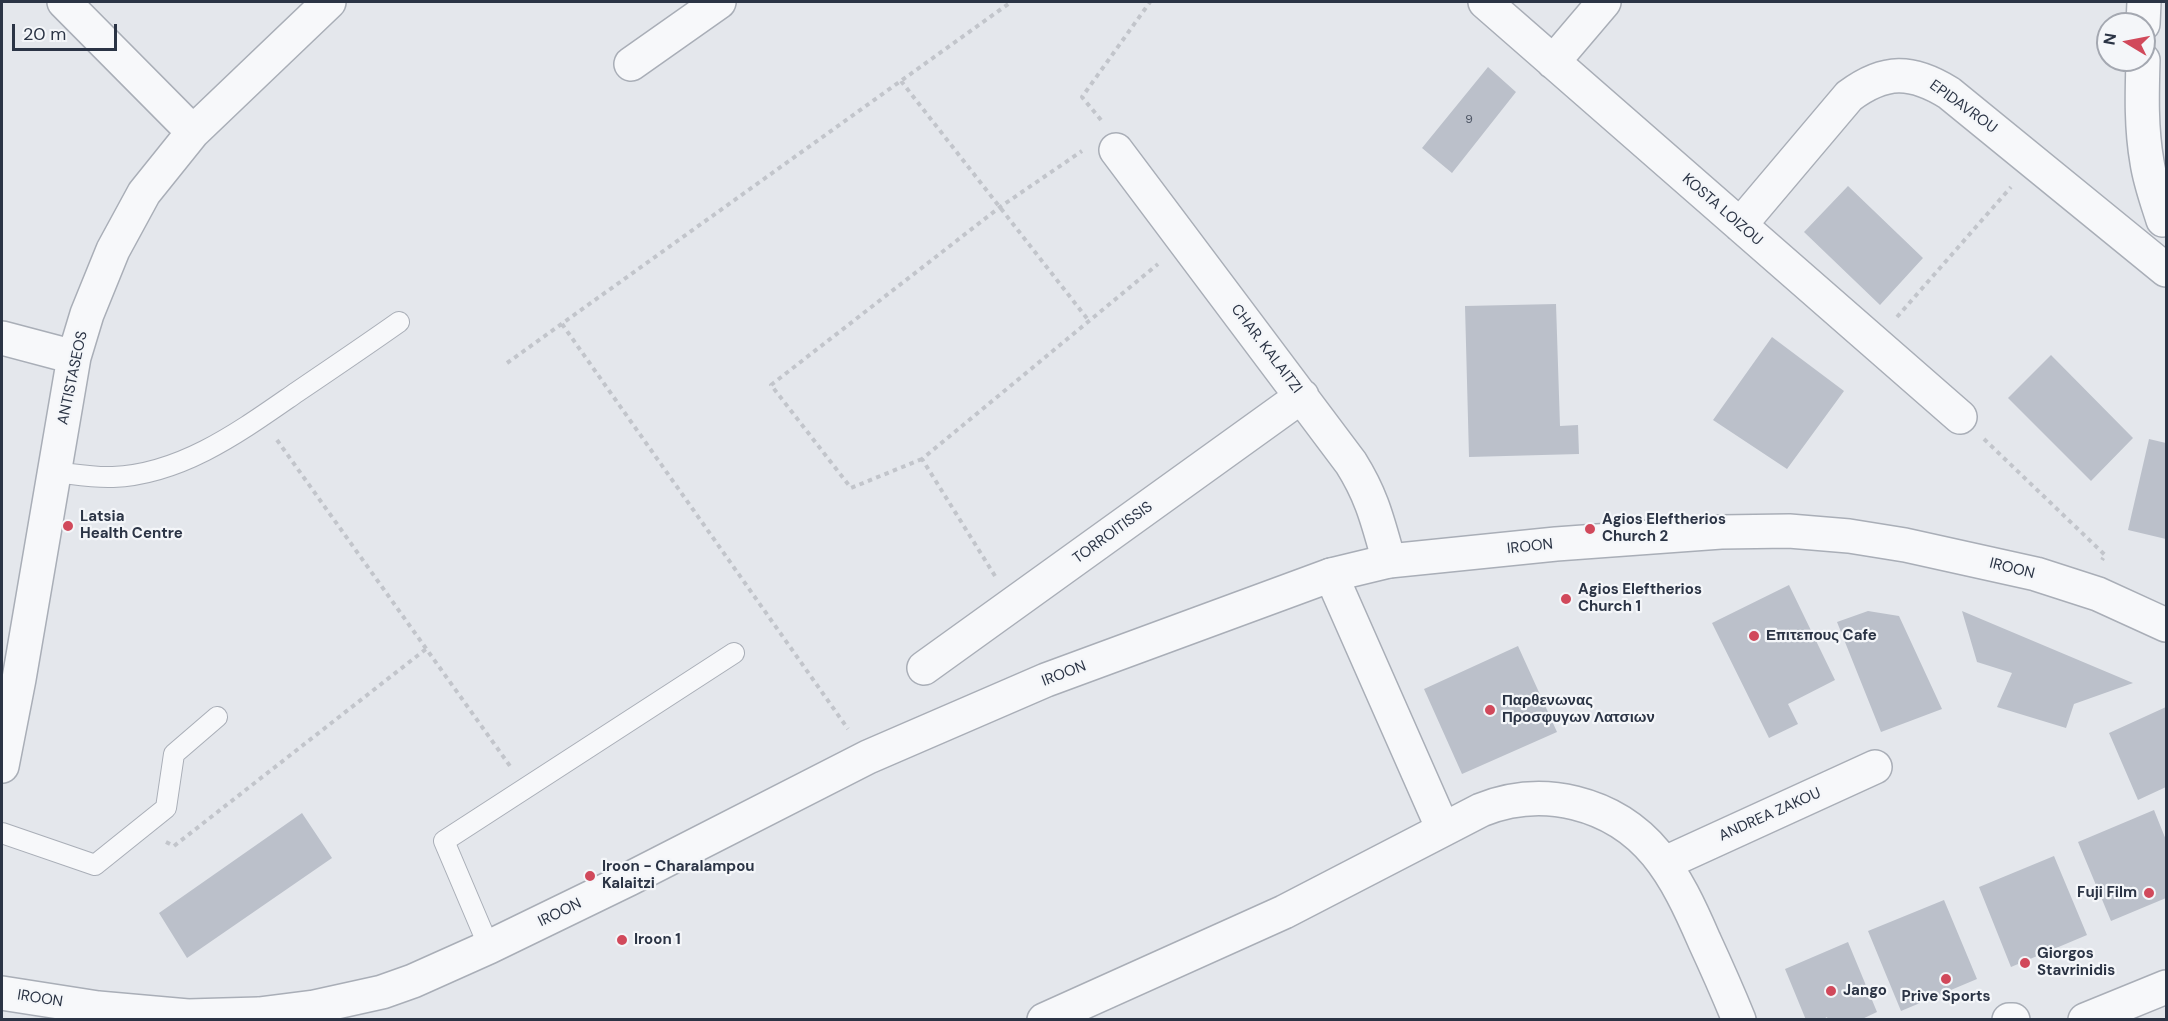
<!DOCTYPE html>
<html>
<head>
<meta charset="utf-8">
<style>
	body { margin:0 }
	#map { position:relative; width:2168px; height:1021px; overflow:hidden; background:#e4e7ec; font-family:"DM Sans",sans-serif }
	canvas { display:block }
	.frame { position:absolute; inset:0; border:3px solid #2b3445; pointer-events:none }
	.north { position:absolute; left:2096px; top:12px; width:60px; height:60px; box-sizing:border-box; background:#f4f6f9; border:2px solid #a4a8b1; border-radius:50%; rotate:280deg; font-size:16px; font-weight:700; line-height:24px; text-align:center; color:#2b3445 }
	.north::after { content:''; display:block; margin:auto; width:21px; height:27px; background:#d1495b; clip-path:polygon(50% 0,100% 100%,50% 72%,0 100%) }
	.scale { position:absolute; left:12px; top:24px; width:105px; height:27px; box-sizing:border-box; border:3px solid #2b3445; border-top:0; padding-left:8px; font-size:18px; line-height:21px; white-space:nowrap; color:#2b3445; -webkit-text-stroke:4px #f4f6f9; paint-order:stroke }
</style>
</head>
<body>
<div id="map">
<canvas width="2168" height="1021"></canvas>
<div class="frame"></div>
<div class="north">N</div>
<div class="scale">20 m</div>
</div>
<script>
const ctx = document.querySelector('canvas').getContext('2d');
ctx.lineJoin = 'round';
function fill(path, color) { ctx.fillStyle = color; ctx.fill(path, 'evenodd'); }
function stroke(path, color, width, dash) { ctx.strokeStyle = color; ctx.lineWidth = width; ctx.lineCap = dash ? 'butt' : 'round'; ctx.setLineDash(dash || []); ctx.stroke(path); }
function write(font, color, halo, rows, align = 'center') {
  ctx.font = font + ' "DM Sans",sans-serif'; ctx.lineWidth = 4.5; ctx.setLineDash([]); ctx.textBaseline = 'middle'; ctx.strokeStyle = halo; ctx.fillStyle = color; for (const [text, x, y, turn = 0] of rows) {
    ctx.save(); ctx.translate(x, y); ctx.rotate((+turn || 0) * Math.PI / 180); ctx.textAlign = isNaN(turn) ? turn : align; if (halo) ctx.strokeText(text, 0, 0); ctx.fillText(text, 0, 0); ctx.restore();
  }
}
const building = new Path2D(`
	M1488,67L1516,92L1452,173L1422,148Z
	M1848,186L1923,258L1880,305L1804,232Z
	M1556,304L1560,426L1578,425L1579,454L1469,457L1465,306Z
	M1772,337L1844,391L1787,469L1713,420Z
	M2051,355L2133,438L2091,481L2008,398Z
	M2149,439L2166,443V539L2128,530Z
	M1789,585L1835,680L1788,704L1798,724L1769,738L1712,623Z
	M1868,611L1899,616L1942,709L1881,732L1837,622Z
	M1962,611L2133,683L2074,704L2066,728L1997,707L2012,673L1977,662Z
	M1518,646L1557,732L1462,774L1424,689Z
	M2166,707V787L2138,800L2109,733Z
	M2154,810L2166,840V898L2111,921L2078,842Z
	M302,813L332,858L187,958L159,913Z
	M2054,856L2087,935L2011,967L1979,887Z
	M1944,900L1977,979L1901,1011L1868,931Z
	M1848,942L1877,1012L1860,1020H1828L1827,1017L1822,1020H1806L1785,969Z`);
const path = new Path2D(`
	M901,81L1089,321
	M1101,120L1082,97L1150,2
	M1897,317L2011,187
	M562,324L848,729
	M507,363L1011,2
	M1984,439L2105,555L2102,560
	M277,440L510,766
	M922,459L851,488L771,385L1000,207L1082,151
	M995,576L922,459L1158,264
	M166,842L174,846L426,649`);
const service = new Path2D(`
	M54,472C73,474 94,478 113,477C183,474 242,430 297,392C331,369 365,346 399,322
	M2,833L95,865L166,808L174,754L217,717
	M489,947L444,841L734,653`);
const minor = new Path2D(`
	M64,2L193,132
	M1485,2L1960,417
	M2143,24L2144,2
	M2143,60C2142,94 2141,128 2147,162C2150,182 2157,201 2163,220
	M1553,62L1604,2
	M631,64L719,2
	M1116,150L1351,463C1373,498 1378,523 1389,561
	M1740,225L1849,96C1885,69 1912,70 1949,93L2166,270
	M2,338L74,357
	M1331,575L1443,829
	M924,668L1302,396
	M2,766L19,679L74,357L87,314L113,250L144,193L193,132L329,2
	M1665,863L1875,767
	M1044,1020L1284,912L1481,810C1511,798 1542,795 1575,803C1648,821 1676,875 1704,940C1716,966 1728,993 1739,1020`);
const tertiary = new Path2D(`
	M2,993L98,1008L188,1016L259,1014L314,1007L382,992L413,981L489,947L629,879L868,757L1046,680L1331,575L1389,561L1556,544L1721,532L1789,531L1849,536L1905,545L2036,574L2098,594L2166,625
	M2009,1020H2013
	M2085,1020L2166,987`);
const markers = [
	[68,526,6,"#d1495b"],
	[1590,529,6,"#d1495b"],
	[1566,599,6,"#d1495b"],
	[1754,636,6,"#d1495b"],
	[1490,710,6,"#d1495b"],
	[590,876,6,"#d1495b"],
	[2149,893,6,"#d1495b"],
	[622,940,6,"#d1495b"],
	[2025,963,6,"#d1495b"],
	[1946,979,6,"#d1495b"],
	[1831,991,6,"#d1495b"]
];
const numberNames = [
	["9",1469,120]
];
const streetNames = [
	["EPIDAVROU",1963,107,36],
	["KOSTA LOIZOU",1722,210,41],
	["CHAR. KALAITZI",1266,349,53],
	["ANTISTASEOS",73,378,-78],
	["TORROITISSIS",1113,533,-36],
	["IROON",1530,547,-6],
	["IROON",2012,569,14],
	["IROON",1064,674,-21],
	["ANDREA ZAKOU",1770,815,-24],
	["IROON",560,913,-26],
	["IROON",40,999,9]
];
const poiNames = [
	["Latsia",80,517],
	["Health Centre",80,534],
	["Agios Eleftherios",1602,520],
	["Church 2",1602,537],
	["Agios Eleftherios",1578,590],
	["Church 1",1578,607],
	["Επιτεπους Cafe",1766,636],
	["Παρθενωνας",1502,701],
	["Προσφυγων Λατσιων",1502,718],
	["Iroon - Charalampou",602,867],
	["Kalaitzi",602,884],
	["Fuji Film",2137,893,"right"],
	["Iroon 1",634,940],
	["Giorgos",2037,954],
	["Stavrinidis",2037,971],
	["Jango",1843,991],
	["Prive Sports",1946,997,"center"]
];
fill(building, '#bbc0ca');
stroke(service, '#a9aeb7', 22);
stroke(minor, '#a9aeb7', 36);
stroke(tertiary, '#a9aeb7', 36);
stroke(path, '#c2c5cb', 4, [4.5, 4.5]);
stroke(service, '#f7f8fa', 20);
stroke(minor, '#f7f8fa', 33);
stroke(tertiary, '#f7f8fa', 33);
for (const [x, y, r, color] of markers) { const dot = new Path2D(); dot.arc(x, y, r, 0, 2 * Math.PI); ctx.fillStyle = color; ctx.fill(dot); stroke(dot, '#f4f6f9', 2); }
write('12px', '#4f5766', null, numberNames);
write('15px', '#2b3445', '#f4f6f9', streetNames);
write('bold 15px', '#2b3445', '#f4f6f9', poiNames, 'left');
</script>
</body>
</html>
